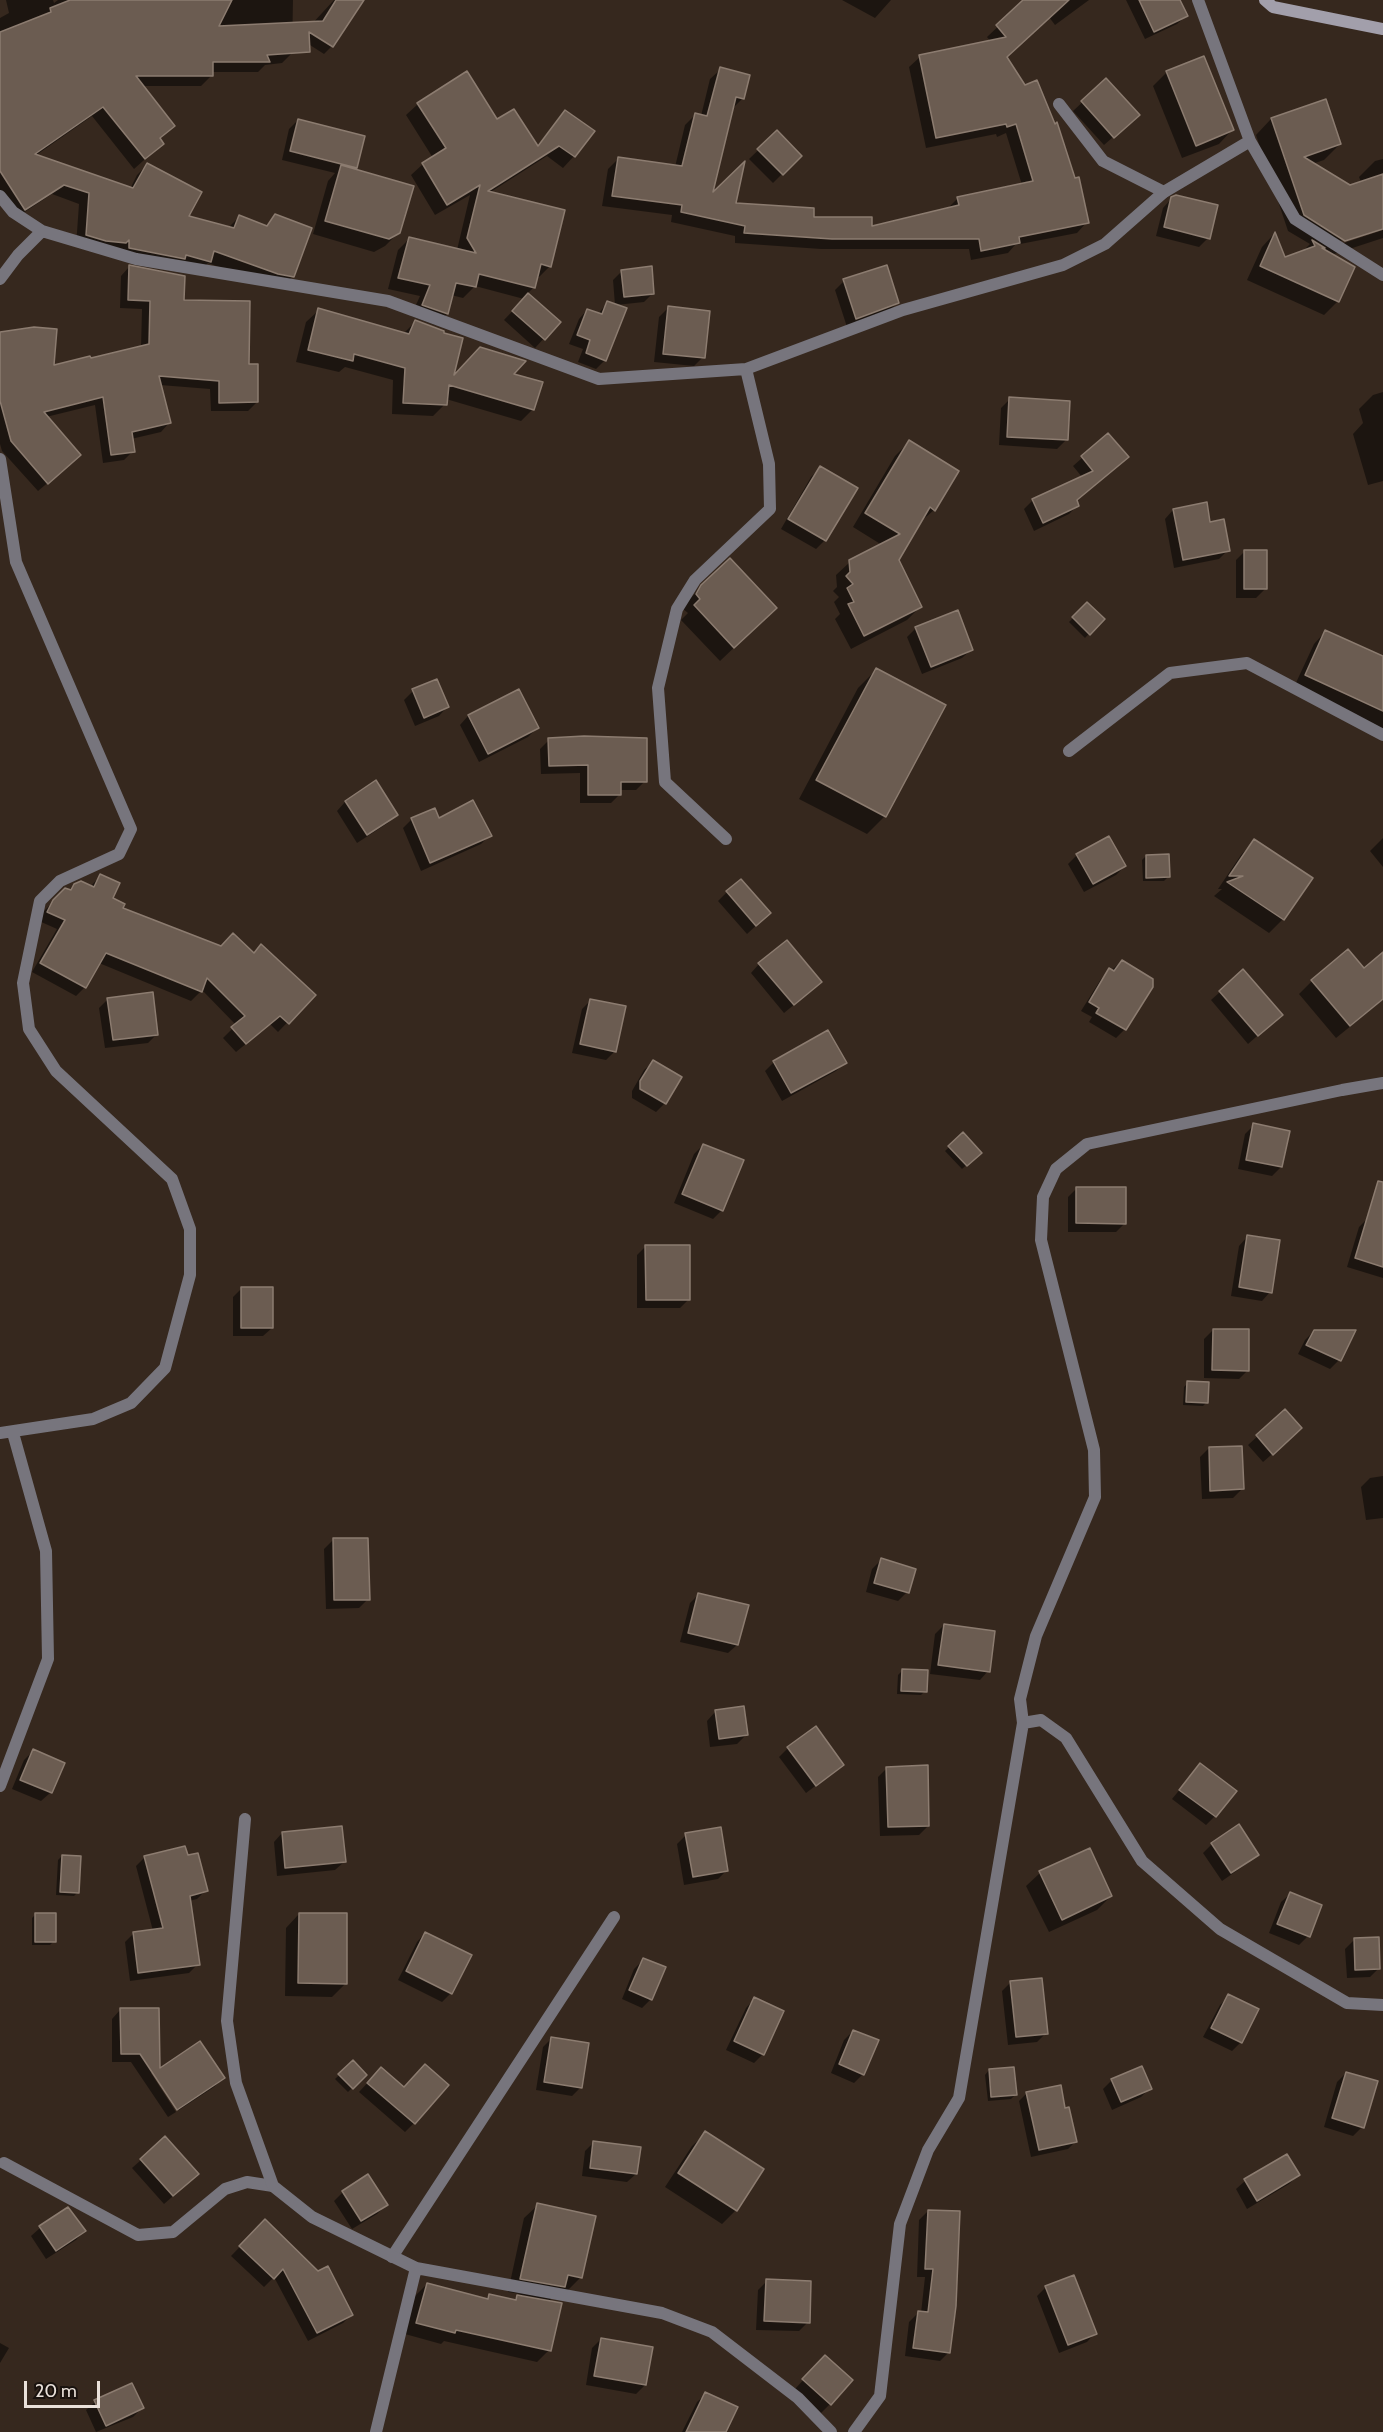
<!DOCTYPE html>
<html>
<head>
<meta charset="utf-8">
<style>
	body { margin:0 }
	#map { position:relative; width:1383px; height:2432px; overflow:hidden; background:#36281e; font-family:Cabin,sans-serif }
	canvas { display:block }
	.scale { position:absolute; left:24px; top:2381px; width:76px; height:27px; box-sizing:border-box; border:3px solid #eae1da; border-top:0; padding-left:8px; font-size:18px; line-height:21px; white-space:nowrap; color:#eae1da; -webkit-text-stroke:4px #19120e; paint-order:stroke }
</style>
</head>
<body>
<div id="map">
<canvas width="1383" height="2432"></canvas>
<div class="scale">20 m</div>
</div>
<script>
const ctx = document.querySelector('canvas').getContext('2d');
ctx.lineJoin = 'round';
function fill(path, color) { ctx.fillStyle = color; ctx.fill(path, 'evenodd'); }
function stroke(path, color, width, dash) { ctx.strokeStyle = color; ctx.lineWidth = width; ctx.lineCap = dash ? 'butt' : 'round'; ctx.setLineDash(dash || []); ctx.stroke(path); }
const shadow = new Path2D(`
	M6,0H53L54,3L58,0H293L292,53L282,63L265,65L258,72H212V75L201,86H141L173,126L159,140L162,144L134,169L92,116L35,156L130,189L137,175L148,164L187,217L228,228L239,217L265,227L276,216L293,276L282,287L267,284L208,263L199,272L76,246L79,204L52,194L14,219L0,197V18L9,13Z
	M334,0H363L332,46L324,54L299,38Z
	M842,0H891L875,18Z
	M1026,0H1089L1055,25L1049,17L1005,58L1074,180L1087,222L1077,233L1015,245L1008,253L971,260L969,249H821L735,243V236L671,222L672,215L602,206L608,169L618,159L675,167L685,125L695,115L701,116L710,79L721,69L748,76L742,99L732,109L711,197L734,205L870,228L947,209L958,198L1022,185L1006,133L997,137L996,134L926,148L909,67L920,57L991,42L987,37Z
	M1126,0H1178L1186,16L1177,24L1145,39Z
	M1167,72L1232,130L1219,144L1182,158L1153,86Z
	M466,73L497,121L536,147L565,112L574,156L563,168L547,156L489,193L550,266L539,277H536L534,287L527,294L559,322L535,348L504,320L524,299L475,286L463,298L451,295L447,314L435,325L411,316L420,296L388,289L398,250L409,239L457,250L470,195L435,215L411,175L423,164L433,158L406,115L418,104Z
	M1106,80L1129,123L1104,145L1073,111Z
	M1325,101L1340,144L1324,160L1312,164L1349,186L1361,182L1359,177L1375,161L1383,159V227L1337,242L1338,245L1383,230V238L1331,255L1338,301L1324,315L1247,280L1262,247L1274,234L1285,259L1301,253L1310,244L1288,231L1256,135L1271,119Z
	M298,120L355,167L353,170L399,232L385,246L374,252L313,234L328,181L335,173L282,160L289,129Z
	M777,132L800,156L773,183L749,159Z
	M1172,198L1208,238L1199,247L1156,236L1163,208Z
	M129,267L183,301L248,366L257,402L248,411H211L210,389L160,385L169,423L161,432L131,439L133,451L124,460L103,463L95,405L46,417L70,464L38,491L2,451L0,444V334L53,367L141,348L142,309L120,308L121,276Z
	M622,271L653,293L644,302L616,305L605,360L596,369L578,362L583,349L569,344L579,319L587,310L598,314L608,302L615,305L613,280Z
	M844,281L898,302L889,311L847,327L835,290Z
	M668,308L703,357L694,366L654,362L659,317Z
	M319,310L403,334L415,322L442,334L452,378L512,375L533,409L521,421L446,399L445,404L433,416L392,414L393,380L345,367L339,372L296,362L306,322Z
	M1383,392V481L1368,485L1353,434L1363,423L1359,409L1373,395Z
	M1010,399L1066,440L1057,449L999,445L1001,408Z
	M1108,435L1118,466L1076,501L1078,505L1069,514L1034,531L1024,509L1033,500L1082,477L1073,466Z
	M909,442L934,510L919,523L897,560L921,606L907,620L851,649L835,619L840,614L834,602L839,597L833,591L837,587L836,575L850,562L882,545L853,527L895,456Z
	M820,468L856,488L825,540L816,549L781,529L811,477Z
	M1173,510L1209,524L1228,550L1219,559L1174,568L1165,519Z
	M1245,551L1265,589L1256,598H1236V560Z
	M702,586L762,621L720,661L681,620L688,613L683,609L688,601Z
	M1087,604L1103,619L1085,638L1069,622Z
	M916,628L971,650L962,658L922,674L907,637Z
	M1325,632L1383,658V729L1294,687L1314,644Z
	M876,670L885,816L867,834L799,799L858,688Z
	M413,691L447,707L439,716L415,726L404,700Z
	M518,691L537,728L528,737L479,762L460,725L468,716Z
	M549,740L645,781L636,790H620V794L611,803H580V773L541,774L540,749Z
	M345,802L396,814L388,823L357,843L337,811Z
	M412,819L438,820L490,835L481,844L421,871L403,828Z
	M1383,838V867L1370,851Z
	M1254,841L1283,919L1269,933L1214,896L1222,889H1218L1241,855Z
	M1077,855L1125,866L1116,875L1084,892L1068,864Z
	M1146,856L1168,877L1164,881H1143L1142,860Z
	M100,876L111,899L121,909L221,947L253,954L314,995L278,1032L270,1024L236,1052L223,1038L236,1025L202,990L191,1001L99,963L85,987L76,996L32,972L57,929L39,921L44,911L65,890L69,891L75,885L90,887Z
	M727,892L760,922L747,934L718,901Z
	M1122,961L1151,986L1125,1029L1116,1038L1089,1022L1092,1017L1081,1011L1101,979Z
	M1383,961V1000L1336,1038L1299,994L1312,981L1364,971Z
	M759,964L812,990L784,1013L751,973Z
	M1220,992L1272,1023L1248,1044L1211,1000Z
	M108,999L157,1034L148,1043L105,1048L99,1008Z
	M591,1000L615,1051L606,1060L572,1053L582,1009Z
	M653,1062L665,1103L656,1112L632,1098V1091L644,1070Z
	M774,1062H845L836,1071L782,1101L765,1071Z
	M1254,1125L1281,1167L1272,1176L1238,1169L1245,1134Z
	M963,1134L980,1153L962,1169L945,1151Z
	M703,1145L722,1210L713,1219L674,1203L694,1154Z
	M1077,1188L1125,1223L1116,1232H1068V1197Z
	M1368,1218L1383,1222V1278L1347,1267L1359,1227Z
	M1247,1237L1270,1292L1262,1301L1231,1296L1239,1246Z
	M646,1246L689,1299L680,1308H637V1255Z
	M242,1288L272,1328L263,1336H233V1297Z
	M1213,1330L1248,1370L1239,1379L1204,1378V1339Z
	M1314,1331L1353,1332L1339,1360L1330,1369L1298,1354L1305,1340Z
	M1188,1383L1207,1402L1203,1406L1183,1405L1184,1387Z
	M1285,1411L1292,1437L1263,1462L1248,1445Z
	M1209,1448L1242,1489L1233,1498L1202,1499L1200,1457Z
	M1383,1476V1518L1366,1520L1361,1487L1370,1478Z
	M333,1540L368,1599L359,1608L326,1609L324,1549Z
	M881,1560L907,1592L898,1601L866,1592L872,1569Z
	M699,1594L737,1645L728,1653L680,1642L690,1603Z
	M944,1625L988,1671L980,1680L930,1674L935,1634Z
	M902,1671L925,1691L921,1695L897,1694L898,1675Z
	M715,1712L746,1735L737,1744L710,1747L707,1721Z
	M788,1748L843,1765L806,1793L779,1757Z
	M33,1751L63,1764L50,1793L41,1801L12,1789L24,1760Z
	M1200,1765L1215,1816L1206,1825L1172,1799Z
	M887,1768L928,1826L919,1835L880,1836L878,1777Z
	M282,1833L344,1862L335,1870L277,1876L274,1842Z
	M686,1835L727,1870L718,1879L684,1885L677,1844Z
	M1212,1844L1257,1855L1248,1863L1222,1881L1203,1853Z
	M62,1856L78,1892L74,1896L56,1895L58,1860Z
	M145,1857L206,1890L197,1899L189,1901L198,1964L189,1973L130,1981L125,1942L134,1933L153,1931L136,1866Z
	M1040,1873L1111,1896L1097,1910L1049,1932L1026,1886Z
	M1290,1894L1308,1936L1299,1945L1269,1933L1281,1902Z
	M36,1914L54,1941L50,1945H32V1918Z
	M299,1914L345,1984L332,1997L285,1996L286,1928Z
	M425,1933L451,1993L442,2002L398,1980L417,1942Z
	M1354,1940L1379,1968L1370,1977L1347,1978L1345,1949Z
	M643,1960L651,1999L642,2008L622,1999L634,1969Z
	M1011,1982L1046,2033L1037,2042L1008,2045L1002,1991Z
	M1229,1996L1241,2042L1232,2051L1203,2037L1220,2005Z
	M754,1999L763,2054L754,2063L726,2050L746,2008Z
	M120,2010L158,2070L223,2078L214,2087L179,2110L155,2073H151L176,2112L168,2117L131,2062H112V2019Z
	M853,2031L863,2074L854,2083L831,2073L844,2040Z
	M552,2038L581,2087L572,2096L536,2090L543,2047Z
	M353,2062L365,2075L348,2092L335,2079Z
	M989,2070L1015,2095L1011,2099L988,2101L985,2075Z
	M1346,2073L1362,2127L1353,2136L1324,2127L1337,2082Z
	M372,2078L414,2123L405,2132L359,2092Z
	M1112,2080L1150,2088L1141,2097L1112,2110L1103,2089Z
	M1060,2087L1064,2109L1075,2142L1068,2149L1031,2157L1019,2101L1026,2094Z
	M706,2133L736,2210L722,2224L665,2187L692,2146Z
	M594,2142L636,2174L627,2182L582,2176L585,2151Z
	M1286,2156L1298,2175L1289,2184L1247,2209L1236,2189L1245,2181Z
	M141,2160L188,2183L164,2204L132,2168Z
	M343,2192L386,2205L377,2214L352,2229L334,2201Z
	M538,2205L581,2277L567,2291L561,2289L548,2302L549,2350L537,2362L444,2341L441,2344L405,2334L415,2296L427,2284L485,2300L490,2295L513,2301L520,2294L508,2292L524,2218Z
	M928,2211L949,2352L940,2361L905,2356L909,2322L918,2313H921L925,2277H917L919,2220Z
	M265,2221L352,2314L343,2323L308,2341L274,2277L264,2287L231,2256Z
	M40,2228L84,2231L76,2240L46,2259L31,2236Z
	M767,2281L808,2322L799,2331L756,2330L758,2290Z
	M1046,2287L1095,2333L1087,2342L1059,2353L1037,2296Z
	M601,2339L645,2385L636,2394L586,2385L592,2348Z
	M0,2343L9,2348L0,2363Z
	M816,2366L830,2404L821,2413L795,2389Z
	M706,2394L725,2432H682L697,2402Z
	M95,2402L142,2408L133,2417L96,2432L86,2410Z`);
const building = new Path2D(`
	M70,0H232L219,26L323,21L336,0H364L333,47L309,32L310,52L267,55L270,62H213V76H136L175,126L160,138L164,144L145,159L103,107L35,154L133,188L147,163L202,192L189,216L234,228L239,215L267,226L275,214L312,228L294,277L278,274L214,251L211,262L186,255L185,259L129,248V240L126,243L106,241L86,235L89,193L64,185L25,210L0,171V32L51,12L50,8Z
	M1023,0H1069L1007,57L1025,85L1037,80L1055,124L1057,122L1075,178L1079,177L1089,223L1019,237L1020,243L981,251L979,239H832L744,233L745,226L681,212L682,205L612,196L618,157L682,166L695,113L707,116L720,67L750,75L744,99L736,97L713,192L745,161L736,203L814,208V217H872V226L959,205L957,197L1033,181L1016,124L1007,127L1006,124L936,138L919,55L1006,37L996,25Z
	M1139,0H1180L1188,16L1154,32Z
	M1204,56L1234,130L1196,146L1166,71Z
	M467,71L497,119L514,109L538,146L565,110L595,131L575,157L559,146L488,191L565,210L551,267L541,264L535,288L479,274L476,287L456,283L448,314L422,305L430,285L398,278L409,237L476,253L467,238L480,185L447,205L422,163L446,148L417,103Z
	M1106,78L1140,115L1114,138L1081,101Z
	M1326,99L1341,144L1304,157L1350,185L1383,174V229L1345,241L1304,215L1271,118Z
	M298,119L365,136L357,168L290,151Z
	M777,130L802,156L783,175L757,149Z
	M341,165L414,186L400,233L389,239L325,221Z
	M1176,195L1218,205L1210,239L1164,227L1171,197Z
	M1275,232L1285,257L1315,246L1312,240L1325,248H1322L1355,267L1339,302L1260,266Z
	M129,265L185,276L184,300L250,301L249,364H258V402L219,403V381L159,376L171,423L132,432L135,452L111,455L103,397L44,412L81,455L48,484L11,441L0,401V332L34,327L57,329L54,365L90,356L91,358L149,344L150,301L128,300Z
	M887,265L899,303L856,319L843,279Z
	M652,266L654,294L624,297L621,270Z
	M528,293L561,322L545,340L512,311Z
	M607,301L627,308L606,361L586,353L590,340L577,335L587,309L602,314Z
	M668,306L710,311L705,358L663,354Z
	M318,308L409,334L415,320L444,331V333L463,338L454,375L480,347L526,361L514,374L543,382L534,410L449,385L447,405L403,403L405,368L354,354L353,361L308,350Z
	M1009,397L1070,401L1068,440L1007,437Z
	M1108,433L1129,457L1077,500L1079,506L1043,523L1032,499L1093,471L1081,456Z
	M909,440L959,471L935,511L930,507L899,560L922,607L864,636L848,604L854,602L847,588L853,584L846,576L850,572L849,560L900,534L865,513Z
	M820,466L858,488L826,541L788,519Z
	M1207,502L1210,522L1224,519L1230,551L1183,560L1173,509Z
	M1244,550H1267V589H1244Z
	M730,558L777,608L734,648L694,605L700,599L696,594L701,585Z
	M1087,602L1105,619L1090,635L1072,617Z
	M958,610L973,650L931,667L915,627Z
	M1325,630L1383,656V711L1305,675Z
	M876,668L946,705L886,817L816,780Z
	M437,679L449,707L424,718L412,689Z
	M519,689L539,728L488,754L468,715Z
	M584,736L647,738V782H621V795H588V765L549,766L548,738Z
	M376,780L398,815L367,835L345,801Z
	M473,800L492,836L430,863L411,818L435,808L439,818Z
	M1109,836L1126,866L1093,884L1076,854Z
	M1254,839L1313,878L1284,920L1227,882L1243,876H1229Z
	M1169,854L1170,877L1146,878V855Z
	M100,874L120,883L113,898L125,904L123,908L221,946L233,933L254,953L261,944L316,995L289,1024L280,1016L246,1044L231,1027L245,1016L207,978L202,992L106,953L86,988L40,963L65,920L47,912L53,900L65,888L71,890L74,884L81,881L94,887Z
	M741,879L771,913L756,926L726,891Z
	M787,940L822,982L794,1005L758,963Z
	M1348,949L1364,968L1383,952V999L1350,1026L1311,980Z
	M1122,960L1153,979V987L1126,1030L1096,1013L1099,1008L1089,1002L1109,968L1114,971Z
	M1243,969L1283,1015L1258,1036L1219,991Z
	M153,992L158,1035L113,1040L107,998Z
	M590,999L626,1006L616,1052L580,1044Z
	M828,1030L847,1063L791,1093L773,1061Z
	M653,1060L682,1077L666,1104L640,1089V1081Z
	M1253,1123L1290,1131L1282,1167L1246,1160Z
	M963,1132L982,1153L967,1166L948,1146Z
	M703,1144L744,1160L723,1211L682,1194Z
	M1378,1181L1383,1182V1267L1355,1258Z
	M1076,1187H1126V1224L1076,1223Z
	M1247,1235L1280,1240L1272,1293L1239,1287Z
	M645,1245H690V1300H646Z
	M241,1287H273V1328H241Z
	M1213,1329H1249V1371L1212,1370Z
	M1314,1330H1356L1341,1361L1306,1345Z
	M1187,1381L1209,1382L1208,1403L1186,1402Z
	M1285,1409L1302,1428L1273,1455L1256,1435Z
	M1242,1446L1244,1489L1210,1491L1209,1447Z
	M333,1538H368L370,1600H334Z
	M881,1558L916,1569L909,1593L874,1583Z
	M698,1593L749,1605L738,1645L688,1633Z
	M944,1624L995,1631L990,1672L938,1665Z
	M902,1669L928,1670L927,1692L901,1691Z
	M744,1706L748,1735L719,1739L715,1710Z
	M816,1726L844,1765L816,1786L787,1747Z
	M33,1749L65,1763L52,1793L20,1780Z
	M1200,1763L1237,1791L1216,1817L1179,1790Z
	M928,1765L929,1826L888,1827L886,1767Z
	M1239,1824L1259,1855L1231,1873L1211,1843Z
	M342,1826L346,1862L285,1868L282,1832Z
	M721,1827L728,1871L693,1877L685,1833Z
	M185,1846L188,1855L198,1853L208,1891L190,1896L200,1965L138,1973L133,1932L163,1928L144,1856Z
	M1090,1848L1112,1896L1062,1920L1039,1871Z
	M62,1855L81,1856L79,1893L60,1892Z
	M1290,1892L1322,1905L1310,1937L1277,1924Z
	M35,1913H56V1942H35Z
	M299,1913H347V1984L298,1983Z
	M425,1932L472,1955L452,1994L406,1971Z
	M1379,1937L1380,1969L1355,1970L1354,1938Z
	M643,1958L666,1967L652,2000L629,1990Z
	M1042,1978L1048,2034L1016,2037L1010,1981Z
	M1228,1994L1259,2009L1242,2043L1211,2028Z
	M754,1997L784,2011L764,2055L734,2041Z
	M120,2008H159L160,2068L200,2041L225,2078L177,2110L140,2054H121Z
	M853,2030L879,2040L864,2075L839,2064Z
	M551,2037L589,2043L582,2088L544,2082Z
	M353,2060L367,2075L353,2089L338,2074Z
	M425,2064L449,2085L415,2124L367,2083L381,2067L404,2087Z
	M1142,2066L1152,2089L1121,2102L1111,2079Z
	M1014,2067L1017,2095L991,2097L989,2069Z
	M1346,2072L1378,2081L1364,2128L1332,2118Z
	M1061,2085L1065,2108L1069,2107L1077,2142L1039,2150L1026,2092Z
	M705,2131L764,2169L737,2211L678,2173Z
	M165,2136L199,2174L173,2196L140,2159Z
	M593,2141L641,2147L637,2174L590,2168Z
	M1287,2154L1300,2175L1257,2201L1244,2179Z
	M368,2174L388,2205L361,2221L342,2191Z
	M537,2203L596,2216L582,2278L568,2275L565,2287L520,2279Z
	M68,2207L86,2231L56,2251L39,2226Z
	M928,2210L960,2211L956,2306L950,2353L913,2348L918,2311L928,2312L933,2269H925Z
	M265,2219L318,2271L328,2266L353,2315L317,2333L283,2269L274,2279L239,2246Z
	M1074,2275L1097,2334L1068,2345L1045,2286Z
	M766,2279L811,2281L810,2323L764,2321Z
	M427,2283L488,2299L489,2294L516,2300L517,2295L562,2303L551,2351L456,2330L455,2333L416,2323Z
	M601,2338L653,2347L646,2385L594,2376Z
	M825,2355L853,2380L831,2405L802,2379Z
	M132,2383L144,2408L106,2426L94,2400Z
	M705,2392L738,2407L726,2432H686Z`);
const lane = new Path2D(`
	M1059,104L1103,161L1164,192
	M4,2163L138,2235L173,2232L225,2189L247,2182L273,2186
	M392,2257L614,1917`);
const street = new Path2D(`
	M1198,0L1250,141L1295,219L1383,275
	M0,196L13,212L42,231L136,259L388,301L599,379L746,369L903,310L1063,265L1105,244L1164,192L1250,141
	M0,279L18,255L42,231
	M0,459L16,562L131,829L119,854L60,881L40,901L23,983L29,1029L56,1071L172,1179L190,1229V1275L165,1368L131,1403L93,1419L0,1433
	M1069,751L1170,673L1247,663L1383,735
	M726,839L665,782L658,688L677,609L695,580L770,509L769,464L746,369
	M1023,1723L1020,1699L1036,1636L1095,1497L1094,1450L1041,1240L1043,1197L1056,1169L1087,1144L1342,1090L1383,1083
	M0,1786L48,1659L46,1551L13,1433
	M245,1819L227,2021L236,2083L273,2186L312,2217L416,2268L662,2313L712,2332L798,2398L831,2432
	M376,2432L416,2268
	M854,2432L880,2396L900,2224L928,2150L959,2098L1023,1723L1041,1720L1066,1738L1142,1861L1220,1929L1347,2003L1383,2005`);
const secondary = new Path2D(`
	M1265,0L1273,7L1383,29`);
fill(shadow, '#0007');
fill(building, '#6b5c51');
stroke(building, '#8c7c70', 1.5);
stroke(lane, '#77757d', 12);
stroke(street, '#77757d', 12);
stroke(secondary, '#a29fab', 12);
</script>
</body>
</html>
